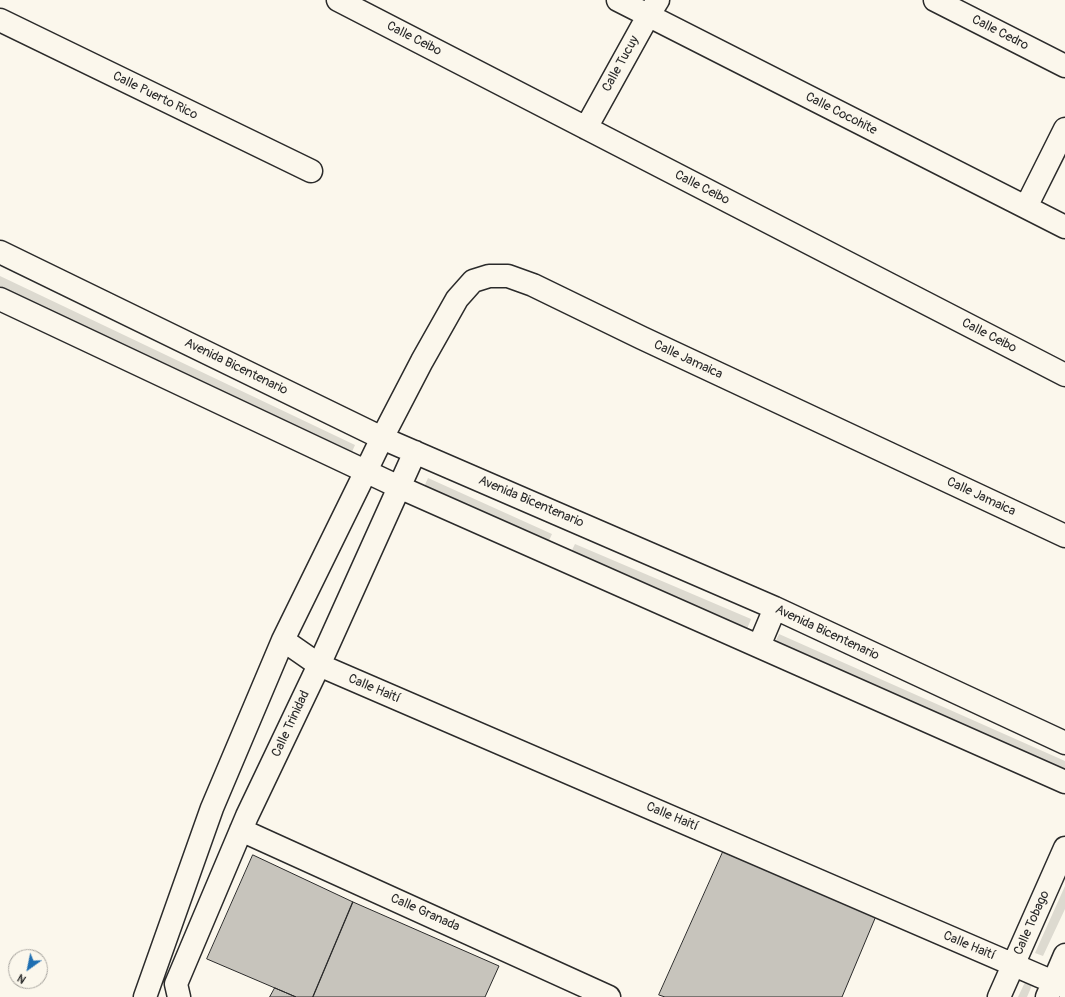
<!DOCTYPE html>
<html>
<head>
<meta charset="utf-8">
<style>
	body { margin:0 }
	#map { position:relative; width:1065px; height:997px; overflow:hidden; background:#fbf7ec; font-family:Pangolin,sans-serif }
	canvas { display:block }
	.north { position:absolute; left:8px; top:949px; width:40px; height:40px; box-sizing:border-box; background:#fbf7ec; border:1px solid #a8a59f; border-radius:50%; rotate:213deg; font-size:11px; font-weight:700; line-height:16px; text-align:center; color:#2b2b2b }
	.north::after { content:''; display:block; margin:auto; width:14px; height:18px; background:#1f6fb2; clip-path:polygon(50% 0,100% 100%,50% 72%,0 100%) }
</style>
</head>
<body>
<div id="map">
<canvas width="1065" height="997"></canvas>
<div class="north">N</div>
</div>
<script>
const ctx = document.querySelector('canvas').getContext('2d');
ctx.lineJoin = 'round';
function fill(path, color) { ctx.fillStyle = color; ctx.fill(path, 'evenodd'); }
function stroke(path, color, width, dash) { ctx.strokeStyle = color; ctx.lineWidth = width; ctx.lineCap = dash ? 'butt' : 'round'; ctx.setLineDash(dash || []); ctx.stroke(path); }
function write(font, color, halo, rows, align = 'center') {
  ctx.font = font + ' Pangolin,sans-serif'; ctx.lineWidth = 3; ctx.setLineDash([]); ctx.textBaseline = 'middle'; ctx.strokeStyle = halo; ctx.fillStyle = color; for (const [text, x, y, turn = 0] of rows) {
    ctx.save(); ctx.translate(x, y); ctx.rotate((+turn || 0) * Math.PI / 180); ctx.textAlign = isNaN(turn) ? turn : align; if (halo) ctx.strokeText(text, 0, 0); ctx.fillText(text, 0, 0); ctx.restore();
  }
}
const green = new Path2D(`
	M0,276L355,445L351,454L0,286Z
	M428,478L552,534L547,545L423,489Z
	M575,544L751,619L747,629L570,554Z
	M779,634L1065,761V772L775,643Z
	M1065,886V909L1043,956L1035,953Z
	M1026,980L1033,983L1027,997H1018Z`);
const building = new Path2D(`
	M723,852L876,916L842,997H665L659,995Z
	M253,855L353,902L313,997H296L207,959Z
	M353,902L499,966L485,997H313Z
	M275,988L296,997H270Z`);
const minor = new Path2D(`
	M338,0L1065,375
	M618,0L1065,227
	M935,0L1065,66
	M0,20L311,171
	M586,128L648,16L658,0
	M1026,207L1065,129
	M0,252L382,438L775,608L1065,743
	M0,299L399,487L1065,782
	M283,640L319,665L1065,987
	M759,646L775,608
	M241,830L609,997
	M145,997L212,808L283,640L366,471L382,438L422,361L457,299L473,281L489,276H508L533,285L642,338L1065,536
	M179,997L176,984L247,816L319,665L415,452
	M999,997L1065,848
	M1047,997L1065,955`);
const streetNames = [
	["Calle Cedro",1000,33,27],
	["Calle Ceibo",414,39,27],
	["Calle Tucuy",621,64,-61],
	["Calle Puerto Rico",155,96,26],
	["Calle Cocohite",841,114,27],
	["Calle Ceibo",702,188,27],
	["Calle Ceibo",989,336,27],
	["Calle Jamaica",688,360,25],
	["Avenida Bicentenario",236,367,26],
	["Calle Jamaica",981,497,25],
	["Avenida Bicentenario",531,502,23],
	["Avenida Bicentenario",827,633,25],
	["Calle Haití",374,689,23],
	["Calle Trinidad",291,724,-65],
	["Calle Haití",672,817,23],
	["Calle Granada",425,913,24],
	["Calle Tobago",1032,923,-66],
	["Calle Haití",969,946,23]
];
fill(green, '#dddad0');
fill(building, '#c7c4bc');
stroke(building, '#2b2b2b', 1);
stroke(minor, '#2b2b2b', 25);
stroke(minor, '#fbf7ec', 22);
write('13px', '#2b2b2b', '#fbf7ec', streetNames);
</script>
</body>
</html>
